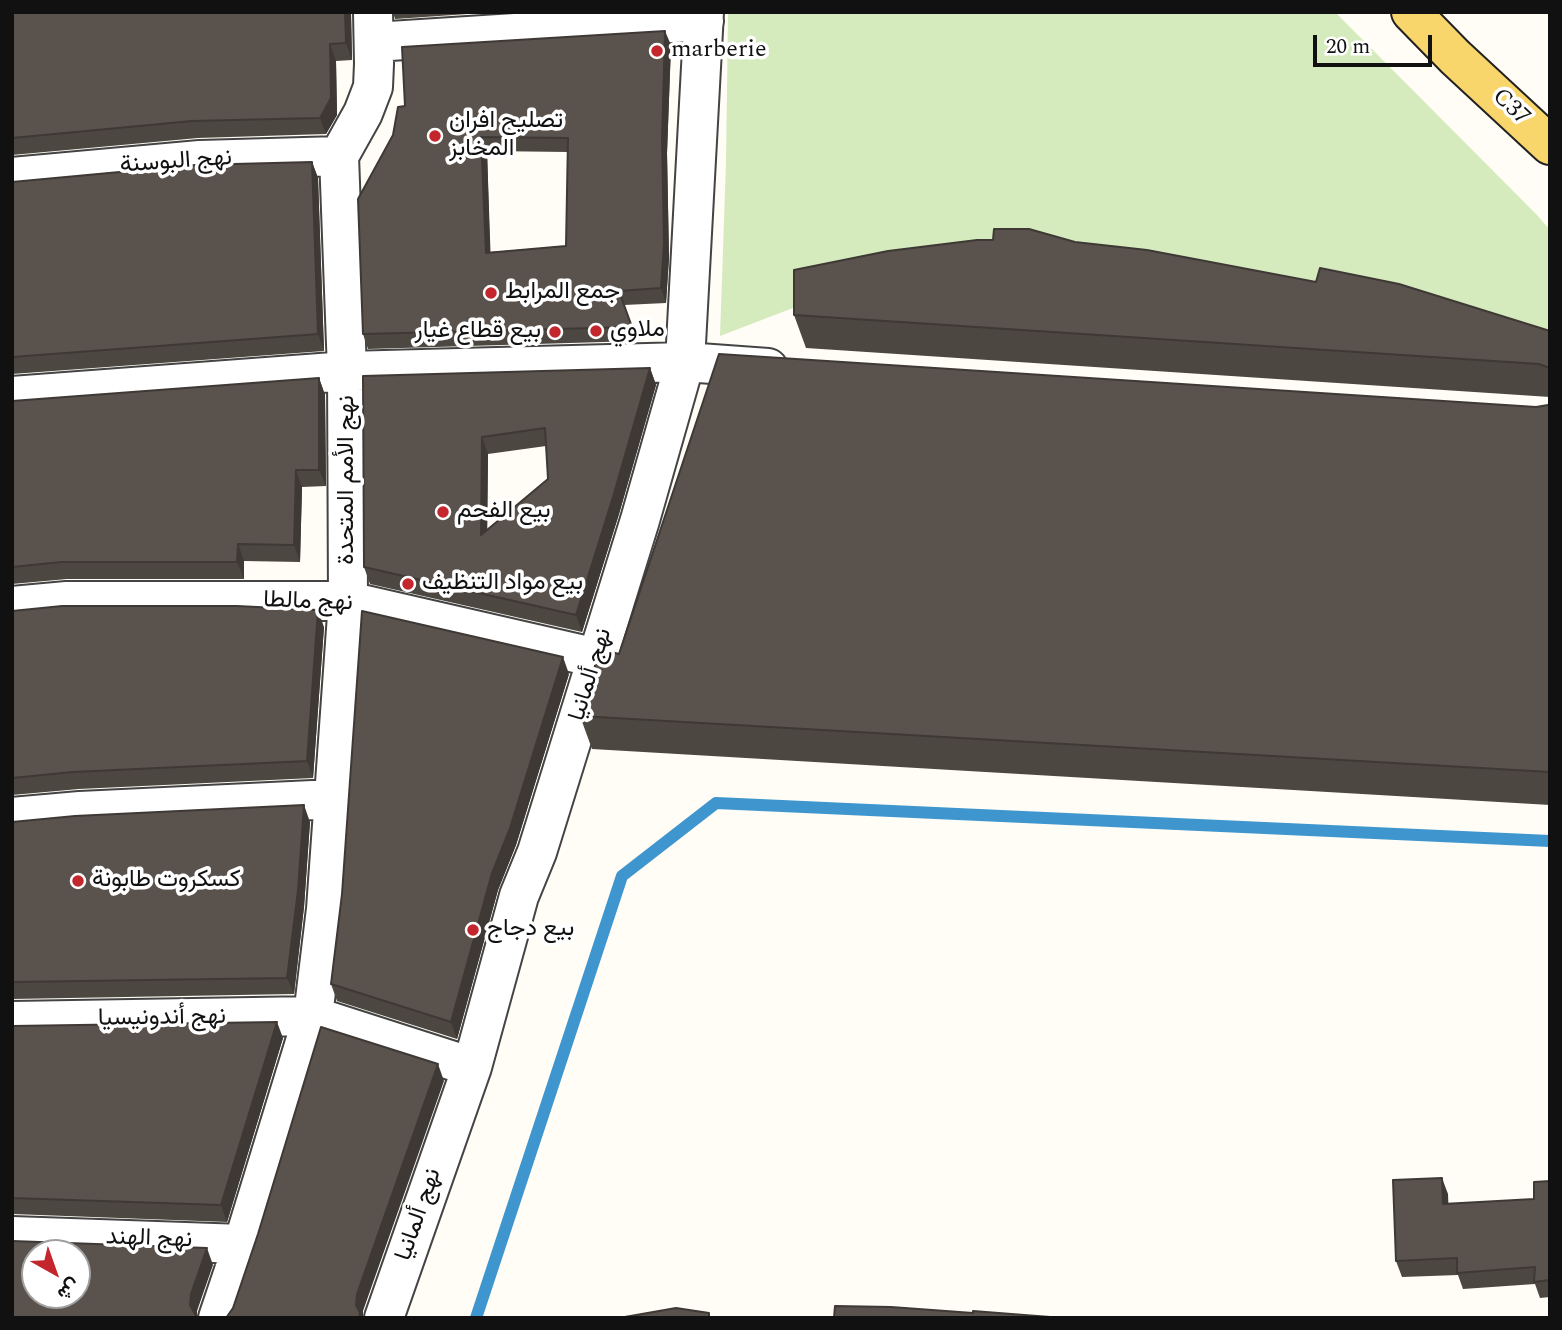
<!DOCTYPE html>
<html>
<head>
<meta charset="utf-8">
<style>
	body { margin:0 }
	#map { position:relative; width:1562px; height:1330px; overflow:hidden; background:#fffdf5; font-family:Spectral,Vazirmatn,serif }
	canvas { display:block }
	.frame { position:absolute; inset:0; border:14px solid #111; pointer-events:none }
	.north { position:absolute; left:21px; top:1239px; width:70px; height:70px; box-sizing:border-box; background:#fff; border:2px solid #a0a0a0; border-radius:50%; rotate:140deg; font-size:19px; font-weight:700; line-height:28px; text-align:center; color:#111 }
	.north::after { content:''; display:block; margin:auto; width:24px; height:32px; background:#c4262e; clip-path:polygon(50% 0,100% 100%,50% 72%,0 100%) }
	.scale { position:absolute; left:1313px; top:35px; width:119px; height:32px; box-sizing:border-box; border:4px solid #111; border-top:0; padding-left:9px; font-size:21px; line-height:24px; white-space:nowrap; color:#111; -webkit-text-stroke:5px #fff; paint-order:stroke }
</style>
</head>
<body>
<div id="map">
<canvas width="1562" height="1330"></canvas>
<div class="frame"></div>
<div class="north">ش</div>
<div class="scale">20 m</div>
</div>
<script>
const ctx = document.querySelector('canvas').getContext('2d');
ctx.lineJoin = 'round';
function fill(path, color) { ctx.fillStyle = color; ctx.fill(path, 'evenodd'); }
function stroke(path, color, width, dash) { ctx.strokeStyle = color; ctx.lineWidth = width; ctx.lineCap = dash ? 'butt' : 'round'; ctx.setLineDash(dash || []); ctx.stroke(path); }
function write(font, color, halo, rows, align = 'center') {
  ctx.font = font + ' Spectral,Vazirmatn,serif'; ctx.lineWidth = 7; ctx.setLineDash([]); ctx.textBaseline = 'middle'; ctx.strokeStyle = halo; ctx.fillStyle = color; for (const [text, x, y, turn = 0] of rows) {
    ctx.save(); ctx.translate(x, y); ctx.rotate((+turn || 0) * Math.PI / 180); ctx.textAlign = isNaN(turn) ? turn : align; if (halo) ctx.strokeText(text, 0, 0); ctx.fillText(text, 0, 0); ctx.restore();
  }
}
const green = new Path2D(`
	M728,12H1335L1537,215L1550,230V361L806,303L720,336L726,162Z`);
const stream = new Path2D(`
	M476,1318L622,876L716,803L1550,841`);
const minor = new Path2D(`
	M374,42L704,21
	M12,177L200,160L339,156
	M12,396L347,371L685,362L768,368
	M12,606L67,601H348L597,658
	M12,817L80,811L334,799
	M12,1021L313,1016L472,1067
	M12,1236L243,1244
	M218,1318L243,1244L313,1016L326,909L348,601L347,371L339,156L363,113L373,87L374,64L373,12
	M384,1318L472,1067L519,896L537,852L640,520L685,362L704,12`);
const major = new Path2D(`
	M1411,12L1455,57L1550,145`);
const wall = new Path2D(`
	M12,12H351L352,60L336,61L337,115L326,134L198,138L12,155Z
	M393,12H497L395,19Z
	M671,45L667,153L669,258L666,303L624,305L637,341L368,349L363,334L393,135L405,106ZM487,151L568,152L566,246L490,252Z
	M312,162L318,178L324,351L12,374V182Z
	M1075,242L1550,331V397L806,348L794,315Z
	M650,368L656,385L619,514L582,632L370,584L364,567L363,376ZM546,446L548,479L487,530L488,454Z
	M319,378L325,395L326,486L302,487L300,562L244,561V579H67L12,584V401Z
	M1550,403V805L592,749L580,716L619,654L1548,405Z
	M12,611L324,627L313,778L79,789L12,795Z
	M569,674L516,845L498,890L457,1039L337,1001L331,984Z
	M12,822H310L304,907L294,994L12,999Z
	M12,1026L283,1038L227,1222L12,1214Z
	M1550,1181V1297L1540,1298L1535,1284L1463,1289L1458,1275L1402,1277L1396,1261L1448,1194V1204L1534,1199Z`);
const shadedWall = new Path2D(`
	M345,12H351L352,60L346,43Z
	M665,31L671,45L667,153L669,258L666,303L661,288L662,139Z
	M330,44L336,61L337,115L326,134L320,118Z
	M481,137L487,151L491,267L486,253Z
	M312,162L318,178L324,351L318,334Z
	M650,368L656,385L619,514L582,632L576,615Z
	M319,378L325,395L326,486L319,470Z
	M482,437L488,454L487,552L481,535Z
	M296,470L302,487L300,562L294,545Z
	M238,544L244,561V579L237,562Z
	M318,610L324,627L313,778L307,761Z
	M563,657L569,674L516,845L498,890L457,1039L451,1022L492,873Z
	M304,805L310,822L304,907L294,994L287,978Z
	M277,1022L283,1038L227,1222L221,1205Z
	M438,1064L444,1081L363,1311V1318H359L356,1305L357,1294Z
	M1442,1178L1448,1194L1449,1220L1443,1204Z
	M207,1248L213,1265L197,1311V1318L190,1305L191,1294Z`);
const building = new Path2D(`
	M12,12H345L346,43L330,44L331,98L320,118L192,121L12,138Z
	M665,31L662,139L664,243L661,288L619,291L632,327L363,334L358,199L393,135L398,107L405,106L402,47ZM481,137L568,138L566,246L486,253Z
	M312,162L318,334L12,357V182L195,165Z
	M994,229H1029L1075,242L1147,250L1316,282L1320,268L1399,284L1550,331V368L1539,364L794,315V270L888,251L977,240H993Z
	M719,354L1536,407L1548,405L1550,403V772L580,716L600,649L619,654Z
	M650,368L613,497L576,615L364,567L363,376ZM545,428L548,479L481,535L482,437Z
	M319,378V470H296L294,545L238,544L237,562H61L12,567V401Z
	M62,606H237L318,610L307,761L73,772L12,778V611Z
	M362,611L563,657L510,828L492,873L451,1022L331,984L342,894Z
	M304,805L298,890L287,978L12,982V822L75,816Z
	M277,1022L221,1205L12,1198V1026Z
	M321,1027L438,1064L357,1294L356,1305L360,1313L359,1318H226L233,1308L258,1234Z
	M1442,1178L1443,1204L1534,1199V1182L1550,1181V1280L1534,1282L1535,1267L1457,1273V1258L1396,1261L1393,1180Z
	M12,1241L207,1248L191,1294L190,1305L196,1316L199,1318H12ZM35,1253H77V1295H35Z
	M835,1306L891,1307L973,1313V1311L1063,1318H834Z
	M676,1308L709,1313V1318H619Z`);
const markers = [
	[657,51,7,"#c4262e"],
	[435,136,7,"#c4262e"],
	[491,293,7,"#c4262e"],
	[596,331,7,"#c4262e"],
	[555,332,7,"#c4262e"],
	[443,512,7,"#c4262e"],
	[408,584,7,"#c4262e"],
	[78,881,7,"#c4262e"],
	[473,930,7,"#c4262e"]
];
const poiNames = [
	["marberie",671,51],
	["تصليح افران",449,122],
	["المخابز",449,150],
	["جمع المرابط",505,293],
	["ملاوي",610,331],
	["بيع قطاع غيار",541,332,"right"],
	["بيع الفحم",457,512],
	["بيع مواد التنظيف",422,584],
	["كسكروت طابونة",92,881],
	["بيع دجاج",487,930]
];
const streetNames = [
	["C37",1510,108,43],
	["نهج البوسنة",176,163,-4],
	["نهج الأمم المتحدة",348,480,-90],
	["نهج مالطا",308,603,2],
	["نهج ألمانيا",592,675,-73],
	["نهج أندونيسيا",162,1019,-1],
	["نهج ألمانيا",420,1215,-71],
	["نهج الهند",149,1240,2]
];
fill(green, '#d5ebbd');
stroke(stream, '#3f96cf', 12);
stroke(minor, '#444', 42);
stroke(major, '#222', 42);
stroke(minor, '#fff', 38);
stroke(major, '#f9d66b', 38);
fill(wall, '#4d4742');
fill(shadedWall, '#3f3936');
fill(building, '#5a524d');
stroke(building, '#3f3936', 2);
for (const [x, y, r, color] of markers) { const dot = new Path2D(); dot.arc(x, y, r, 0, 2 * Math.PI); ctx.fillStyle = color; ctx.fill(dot); stroke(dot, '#fff', 2.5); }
write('24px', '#111', '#fff', poiNames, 'left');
write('24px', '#111', '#fff', streetNames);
</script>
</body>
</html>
